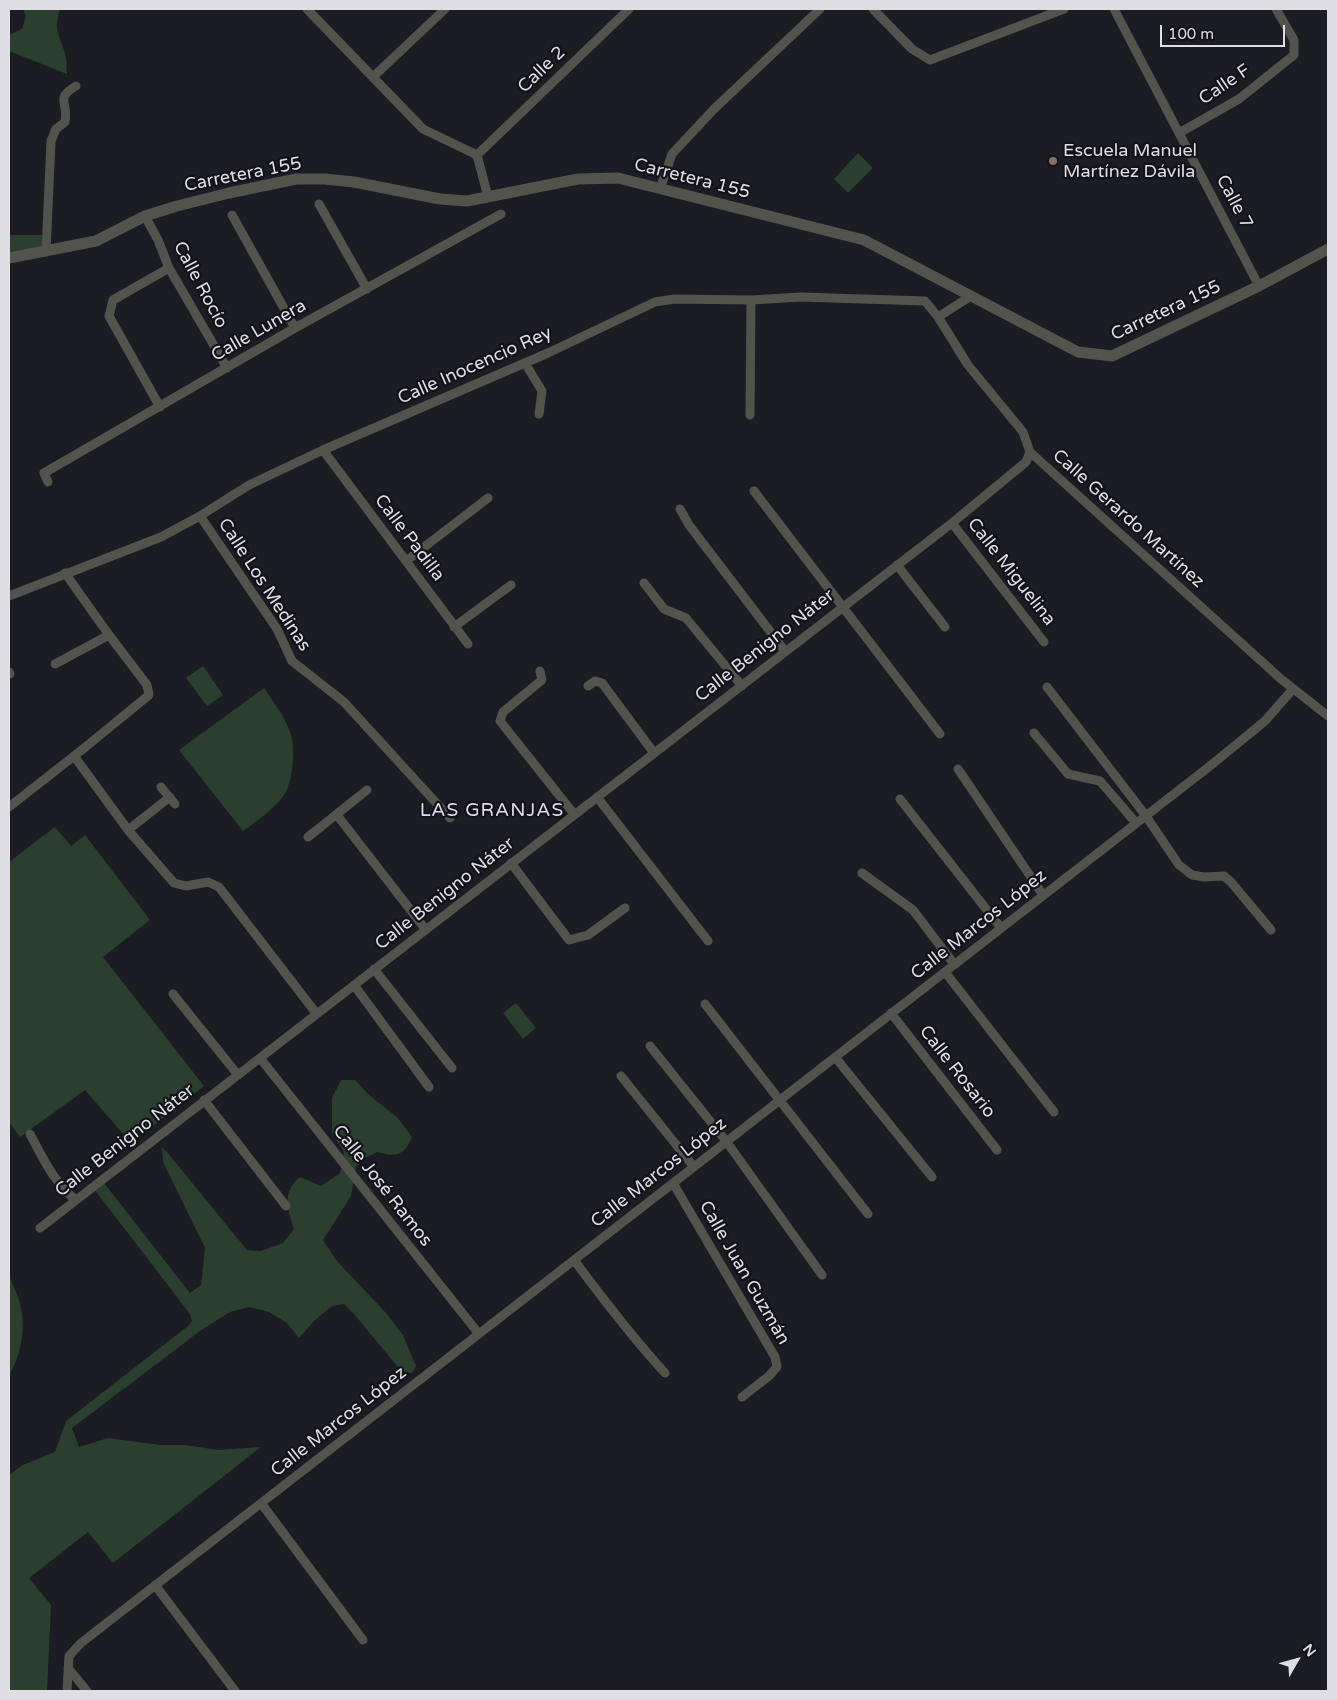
<!DOCTYPE html>
<html>
<head>
<meta charset="utf-8">
<style>
	body { margin:0 }
	#map { position:relative; width:1337px; height:1700px; overflow:hidden; background:#1c1c25; font-family:"Varela Round",sans-serif }
	canvas { display:block }
	.frame { position:absolute; inset:0; border:10px solid #dedee4; pointer-events:none }
	.north { position:absolute; left:1272px; top:1635px; width:50px; height:50px; -webkit-text-stroke:4px #13121b; paint-order:stroke; rotate:52deg; font-size:14px; font-weight:700; line-height:20px; text-align:center; color:#dedee4 }
	.north::after { content:''; display:block; margin:auto; width:18px; height:22px; background:#dedee4; clip-path:polygon(50% 0,100% 100%,50% 72%,0 100%) }
	.scale { position:absolute; left:1160px; top:25px; width:125px; height:22px; box-sizing:border-box; border:2px solid #dedee4; border-top:0; padding-left:6px; font-size:15px; line-height:18px; white-space:nowrap; color:#dedee4; -webkit-text-stroke:4px #13121b; paint-order:stroke }
</style>
</head>
<body>
<div id="map">
<canvas width="1337" height="1700"></canvas>
<div class="frame"></div>
<div class="north">N</div>
<div class="scale">100 m</div>
</div>
<script>
const ctx = document.querySelector('canvas').getContext('2d');
ctx.lineJoin = 'round';
function fill(path, color) { ctx.fillStyle = color; ctx.fill(path, 'evenodd'); }
function stroke(path, color, width, dash) { ctx.strokeStyle = color; ctx.lineWidth = width; ctx.lineCap = dash ? 'butt' : 'round'; ctx.setLineDash(dash || []); ctx.stroke(path); }
function write(font, color, halo, rows, align = 'center') {
  ctx.font = font + ' "Varela Round",sans-serif'; ctx.lineWidth = 4.5; ctx.setLineDash([]); ctx.textBaseline = 'middle'; ctx.strokeStyle = halo; ctx.fillStyle = color; for (const [text, x, y, turn = 0] of rows) {
    ctx.save(); ctx.translate(x, y); ctx.rotate((+turn || 0) * Math.PI / 180); ctx.textAlign = isNaN(turn) ? turn : align; if (halo) ctx.strokeText(text, 0, 0); ctx.fillText(text, 0, 0); ctx.restore();
  }
}
const green = new Path2D(`
	M23,9H60C52,33 62,37 66,58C67,63 66,69 67,74L9,51V35L22,29L26,16Z
	M858,153L873,168L848,193L834,179Z
	M9,235H42L43,247L9,252Z
	M203,666L223,695L207,706L186,678Z
	M264,688C274,703 288,720 292,739C295,753 292,784 284,795C273,810 257,821 243,831L179,750Z
	M55,827L71,846L85,835L150,920L103,957L204,1086L131,1143L85,1090L20,1137L9,1122V862Z
	M516,1003L536,1028L523,1039L503,1013Z
	M341,1080H355L370,1096L397,1117L412,1137C405,1156 395,1157 377,1152L365,1158L356,1167L351,1196L323,1240L336,1260L386,1313L403,1335L416,1366L412,1373L402,1372L354,1314L344,1304L332,1306L315,1320L299,1338L287,1323L269,1312L249,1307L230,1312L200,1331L72,1428L79,1447L108,1438L160,1445H185L218,1450L261,1447L113,1563L88,1532L29,1578L51,1605L47,1691H9V1475L23,1465L55,1452L66,1421L188,1326L192,1321L190,1314L94,1189L104,1183L190,1293L201,1285L205,1248L163,1162L162,1148L167,1152L247,1250L261,1251L283,1243L294,1229C288,1209 281,1192 300,1177L321,1186L340,1173L344,1152L332,1133V1098Z
	M9,1275C13,1286 19,1297 21,1308C26,1330 20,1357 9,1376Z`);
const minor = new Path2D(`
	M307,9L423,129L477,155
	M873,9L912,49L930,60L1064,9
	M1114,9L1259,286
	M373,77L445,9
	M1179,133L1239,99L1294,55V40L1276,9
	M477,155L629,9
	M477,155L488,197
	M660,189L672,154L714,109L820,9
	M319,204L367,289
	M232,215L295,328
	M145,216L158,240L169,268L227,368
	M46,252L51,141L56,129L65,122C69,102 54,99 76,86
	M938,317L971,296
	M525,363L542,391L539,414
	M160,407L109,316L113,300L169,268
	M750,415L751,300
	M323,450L468,644
	M48,482L44,473L295,328L501,214
	M754,491L940,734
	M680,509L689,525L785,651
	M200,516L277,629L292,661L344,702L450,818
	M952,523L1044,642
	M406,561L488,498
	M897,565L945,627
	M644,583L664,609L686,618L742,686
	M9,596L161,537L200,516L249,485L323,450L548,353L655,302L674,299L751,300L801,297L925,301L938,317L968,365L1023,432L1030,452L1281,679L1328,716
	M454,627L511,585
	M55,664L109,635
	M540,671L542,680L503,712L500,721L574,814
	M9,672L10,674
	M588,686L595,681L602,683L654,753
	M1047,687L1146,816L1179,865L1192,875L1204,877L1224,876L1231,882L1271,930
	M1034,733L1068,774L1100,781L1136,823
	M74,756L128,830L174,883L186,886L208,882L219,887L316,1013
	M958,769L1043,895
	M161,787L175,804
	M597,797L708,941
	M900,799L1001,928
	M9,807L83,749L149,695L147,685L109,635L65,573
	M337,815L426,930
	M128,830L170,797
	M308,837L367,790
	M511,863L569,940L588,935L625,908
	M862,873L913,910L954,964
	M374,969L452,1068
	M945,972L1054,1112
	M354,985L429,1087
	M173,994L238,1075
	M705,1004L868,1214
	M891,1013L997,1150
	M650,1046L726,1141L822,1275
	M835,1057L932,1177
	M260,1058L479,1334
	M621,1076L694,1167
	M204,1100L286,1206
	M30,1134C43,1158 54,1183 76,1200
	M673,1183L775,1357L777,1367L769,1376L742,1397
	M40,1228L952,523L1026,462L1030,452
	M574,1260C603,1299 632,1337 665,1373
	M261,1503L363,1640
	M155,1585L235,1691
	M68,1668L87,1691
	M67,1691L69,1656L81,1643L1210,766L1265,721L1293,689`);
const tertiary = new Path2D(`
	M9,258L96,241L145,216L177,206L229,193L296,179H325L354,182L440,199L467,201L578,179L618,178L864,240L1078,352L1112,356L1259,286L1328,249`);
const markers = [
	[1053,161,5,"#8d6e63"]
];
const streetNames = [
	["Calle 2",542,70,-44],
	["Calle F",1225,85,-34],
	["Carretera 155",243,175,-11],
	["Carretera 155",692,179,14],
	["Calle 7",1234,202,62],
	["Calle Rocío",200,285,62],
	["Carretera 155",1166,311,-25],
	["Calle Lunera",259,331,-30],
	["Calle Inocencio Rey",475,366,-24],
	["Calle Gerardo Martínez",1128,519,42],
	["Calle Padilla",409,538,53],
	["Calle Miguelina",1011,572,52],
	["Calle Los Medinas",264,585,57],
	["Calle Benigno Náter",765,646,-38],
	["Calle Benigno Náter",445,894,-38],
	["Calle Marcos López",979,925,-38],
	["Calle Rosario",957,1072,52],
	["Calle Benigno Náter",125,1141,-38],
	["Calle Marcos López",659,1173,-38],
	["Calle José Ramos",382,1186,52],
	["Calle Juan Guzmán",744,1273,60],
	["Calle Marcos López",339,1422,-38]
];
const poiNames = [
	["Escuela Manuel",1063,151],
	["Martínez Dávila",1063,172]
];
const neighbourhoodNames = [
	["LAS GRANJAS",492,811]
];
fill(green, '#2a3f2e');
stroke(minor, '#53534e', 9);
stroke(tertiary, '#53534e', 11);
for (const [x, y, r, color] of markers) { const dot = new Path2D(); dot.arc(x, y, r, 0, 2 * Math.PI); ctx.fillStyle = color; ctx.fill(dot); stroke(dot, '#13121b', 2); }
write('18px', '#dedee4', '#13121b', streetNames);
write('18px', '#dedee4', '#13121b', poiNames, 'left');
ctx.letterSpacing = '1px';
write('19px', '#dddce9', '#13121b', neighbourhoodNames);
ctx.letterSpacing = '0px';
</script>
</body>
</html>
